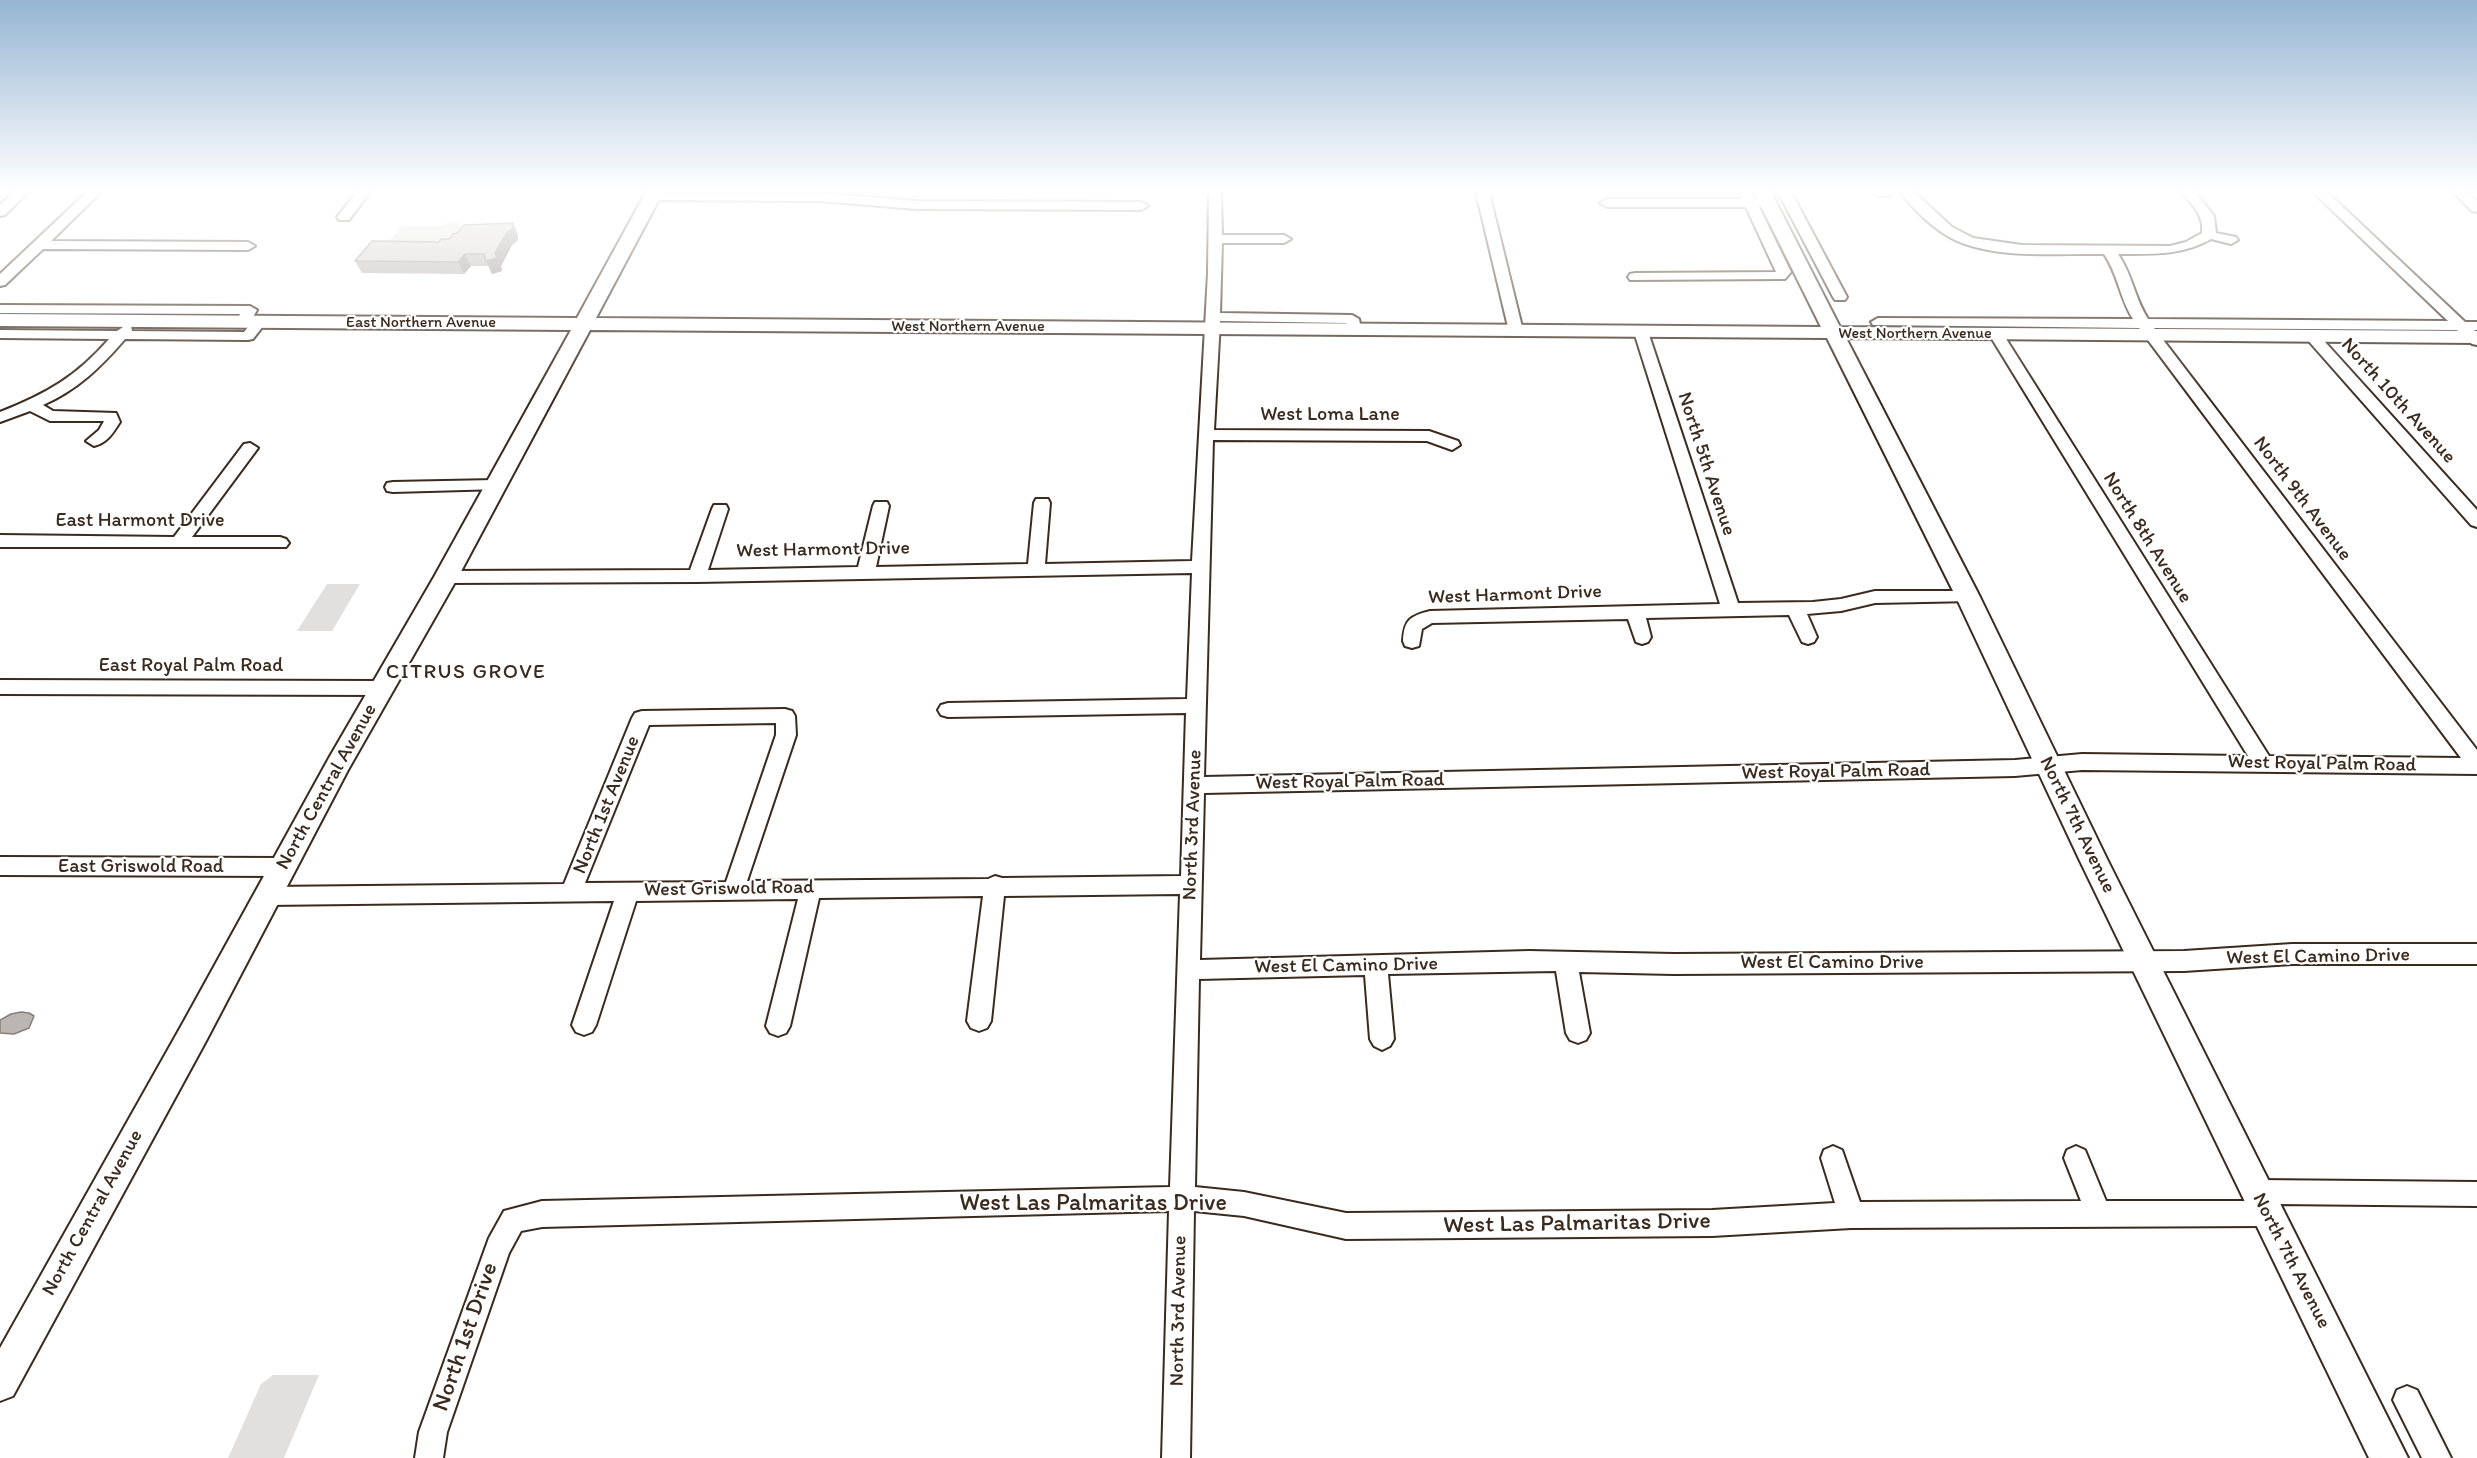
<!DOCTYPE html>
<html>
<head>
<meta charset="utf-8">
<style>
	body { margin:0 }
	canvas { display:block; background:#fff }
</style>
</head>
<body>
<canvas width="2477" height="1458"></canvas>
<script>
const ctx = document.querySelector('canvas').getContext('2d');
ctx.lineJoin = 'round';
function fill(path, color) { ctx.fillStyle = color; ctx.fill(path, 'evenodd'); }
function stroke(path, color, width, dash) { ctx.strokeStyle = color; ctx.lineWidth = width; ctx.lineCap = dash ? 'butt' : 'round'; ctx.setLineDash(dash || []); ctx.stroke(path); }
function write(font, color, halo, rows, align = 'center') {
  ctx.font = font + ' Itim,sans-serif'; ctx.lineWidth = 4.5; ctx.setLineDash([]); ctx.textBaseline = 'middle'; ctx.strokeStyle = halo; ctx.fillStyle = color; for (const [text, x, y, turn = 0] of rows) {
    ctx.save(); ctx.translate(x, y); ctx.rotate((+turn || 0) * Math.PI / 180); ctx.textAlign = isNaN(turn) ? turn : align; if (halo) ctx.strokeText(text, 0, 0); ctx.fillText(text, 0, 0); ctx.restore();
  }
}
const green = new Path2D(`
	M448,222H458L459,226H467L454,239L432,241L429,244H387L401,226H442Z
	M327,584H360L332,631H297Z
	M273,1375H319L284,1458H228L261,1384Z`);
const water = new Path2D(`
	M21,1012L29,1013L34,1016L29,1028L14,1034L0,1033V1020L11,1014Z`);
const minor = new Path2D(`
	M14,192H28L5,215L0,216V205Z
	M87,192H101L51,241L248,242L255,246L248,250L43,249L5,285L0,286V274Z
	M357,192H370L349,220H339L337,217Z
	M1209,192H1221L1222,235H1284L1291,239L1284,243H1222L1220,313L1352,315L1359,319L1361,329L1359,332H1349L1346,323L1220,321L1214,430L1429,431L1458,441L1460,445L1452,450L1427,441L1213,440L1204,777L2015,760L2082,754L2248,756L1989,334L1996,330L2003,334L2269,756L2461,758L2139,328L1873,325L1871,322L1878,318L2133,319C2119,297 2119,276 2104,254C2060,253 2008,259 1965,244C1940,236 1916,212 1900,192H1914L1952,227L1973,238L2022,245L2170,246L2186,242L2202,233C2204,214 2192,205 2181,192H2195L2214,216L2216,233L2236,237L2238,240L2231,244L2211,239C2181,256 2151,254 2118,254C2133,276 2134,297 2148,319L2448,321L2313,192H2327L2465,322H2477V330H2474L2477,333V345L2472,344L2457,330L2154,328L2477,750V774L2082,770L2015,776L1204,793L1200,960L1529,951L1674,954L2184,951L2292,944H2477V964H2292L2184,971L1674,974L1579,972L1590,1033L1586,1040L1578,1043L1570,1040L1566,1033L1556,971L1388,974L1394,1039L1390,1046L1382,1050L1374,1046L1370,1039L1365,975L1199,979L1195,1187L1244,1192L1346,1213L1712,1210L1835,1203L1821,1158L1824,1150L1833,1146L1842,1150L1860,1202L2081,1201L2064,1158L2067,1150L2076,1146L2085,1150L2106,1201H2248L2244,1192L2248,1183L2257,1180L2477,1182V1206L2276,1204L2280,1213L2276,1222L2267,1226L1851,1228L1712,1236L1346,1239L1244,1216L1194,1211L1190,1458H1162L1169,1211L542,1227L521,1231L509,1253L447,1432L443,1458H415L419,1432L489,1238L504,1211L542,1201L1170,1187L1180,894L1004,896L991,1021L987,1028L979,1031L971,1028L967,1021L983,896L819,898L790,1026L786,1033L778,1036L770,1033L766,1026L798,899L636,901L596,1025L592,1032L584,1035L576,1032L572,1025L614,901L267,905L259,902L256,896L259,890L267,887L564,884L632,718L635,713L642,711L785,709L792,711L795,716L796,735L747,881L988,879L995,876L1002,878L1181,876L1186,713L948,717L941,715L938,710L941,705L948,703L1187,699L1192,573L697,582L446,583L440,581L437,577L440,573L446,571L690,570L712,509L714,505H726L728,509L708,570L858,567L873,506L875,502H887L889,506L876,567L1028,564L1034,503L1036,499H1048L1050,503L1045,564L1192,561L1208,273ZM776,723V735L726,882L585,883L649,725Z
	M1476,192H1489L1523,331L1521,334L1516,335L1509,331Z
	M1739,192H1752L1755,199L1765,200L1767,203L1759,207L1791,272L1785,279L1630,280L1628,277L1630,274L1635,273L1776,272L1746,207H1607L1600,203L1607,199H1742Z
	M1778,192H1791L1847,297L1845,300H1835L1833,297Z
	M1873,192H1894C1890,198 1877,198 1873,192Z
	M2453,192H2467L2477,201V212L2472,211Z
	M652,193H820L916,201L1141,202L1148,206L1141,210L916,209L820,201L647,200L646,197L647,194Z
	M0,305L250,306L257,310L249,324L244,325L237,321L240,314L0,313Z
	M260,317L267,321L253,339L248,340L125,339C101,367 77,390 43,405L53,411L116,413L120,422C113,433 107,443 94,446L86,441L99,430L104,421H50L30,411L0,422V412C46,394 76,377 109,339L0,338V330L117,331L126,325L131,326L132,331L244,332L255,318Z
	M1641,328L1648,332L1738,603L1813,602L1841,599L1875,591H1968L1974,593L1977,597L1974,601L1875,603L1841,611L1807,614L1817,637L1814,642L1808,644L1802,642L1789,615L1646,618L1651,637L1648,642L1642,644L1636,642L1628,619L1432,623L1422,629L1419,646L1412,648L1405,646L1403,641C1404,620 1410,616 1430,611L1720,604L1634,332Z
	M2311,331L2316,332L2477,510V527L2471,525L2306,338L2304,335Z
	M250,443L258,448L192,537H280L286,539L289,543L286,547H0V535L174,537L244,444Z
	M495,480L501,481L503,485L501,489L393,492L387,491L385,487L387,483L393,482Z
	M0,680L382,681L389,683L391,688L389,693L382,695L0,694Z
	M0,857L283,858L290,861L294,867L290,873L283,876L0,875Z
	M2407,1386L2417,1390L2451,1458H2422L2393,1400L2397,1390Z`);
const major = new Path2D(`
	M646,192H663L596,318L1821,327L1754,192H1771L1840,327L2477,331V343L1846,338L1980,597L2108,861L2408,1458H2369L2080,861L1956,597L1827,338L590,330L458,577L348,770L206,1041L13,1396L0,1401V1348L184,1021L329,758L434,577L571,330L0,326V314L577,318Z`);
const wall = new Path2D(`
	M518,235V240L512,245L501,266L502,271L492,274L489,266H471L464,274L362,273L355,261L439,242Z`);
const shadedWall = new Path2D(`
	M513,223L518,235V240L512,245L501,266L502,271L492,274L486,261L495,253Z
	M465,254L471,266L464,274L458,262Z`);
const building = new Path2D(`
	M513,223V228L507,232L495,253L497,258L486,261L484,254H465L458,262L355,261L372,241L439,242L441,239H449L453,234L457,233L464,225Z`);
const farStreetnames = [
	["East Northern Avenue",421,323],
	["West Northern Avenue",968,327],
	["West Northern Avenue",1915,334]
];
const streetNames = [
	["North 10th Avenue",2398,401,48],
	["West Loma Lane",1330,415],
	["North 5th Avenue",1706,464,72],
	["North 9th Avenue",2302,499,53],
	["East Harmont Drive",140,521],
	["North 8th Avenue",2147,538,58],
	["West Harmont Drive",823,550,-1],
	["West Harmont Drive",1515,595,-2],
	["East Royal Palm Road",191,666],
	["West Royal Palm Road",2322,764,1],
	["West Royal Palm Road",1836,772,-1],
	["West Royal Palm Road",1350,782,-1],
	["North Central Avenue",327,787,-61],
	["North 1st Avenue",607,805,-68],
	["North 3rd Avenue",1193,825,-88],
	["North 7th Avenue",2077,825,64],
	["East Griswold Road",141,867],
	["West Griswold Road",729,889,-1],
	["West El Camino Drive",2318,957,-1],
	["West El Camino Drive",1832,963],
	["West El Camino Drive",1346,966,-1],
	["North Central Avenue",93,1213,-61],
	["North 7th Avenue",2291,1261,63],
	["North 3rd Avenue",1179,1311,-89]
];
const neighbourhoodNames = [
	["CITRUS GROVE",466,673]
];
const nearStreetnames = [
	["West Las Palmaritas Drive",1093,1204],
	["West Las Palmaritas Drive",1577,1224,-1],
	["North 1st Drive",466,1337,-71]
];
fill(green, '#e2e0de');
fill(water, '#bcb6b3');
stroke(water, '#887e77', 1.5);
stroke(minor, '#3b2a1e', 4);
stroke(major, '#3b2a1e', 4);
fill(minor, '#fff');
fill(major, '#fff');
fill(wall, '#b2aeab');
fill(shadedWall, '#918d8b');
fill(building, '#cfcac7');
stroke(building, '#918d8b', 1.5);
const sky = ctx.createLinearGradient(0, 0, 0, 397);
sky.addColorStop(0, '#96b5d3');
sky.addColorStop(0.48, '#fff');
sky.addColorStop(1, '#ffffff00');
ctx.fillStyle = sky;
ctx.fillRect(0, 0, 2477, 397);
write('16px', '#3b2a1e', '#fff', farStreetnames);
write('20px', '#3b2a1e', '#fff', streetNames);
ctx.letterSpacing = '1.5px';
write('21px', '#3b2a1e', '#fff', neighbourhoodNames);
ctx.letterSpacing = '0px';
write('24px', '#3b2a1e', '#fff', nearStreetnames);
</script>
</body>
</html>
